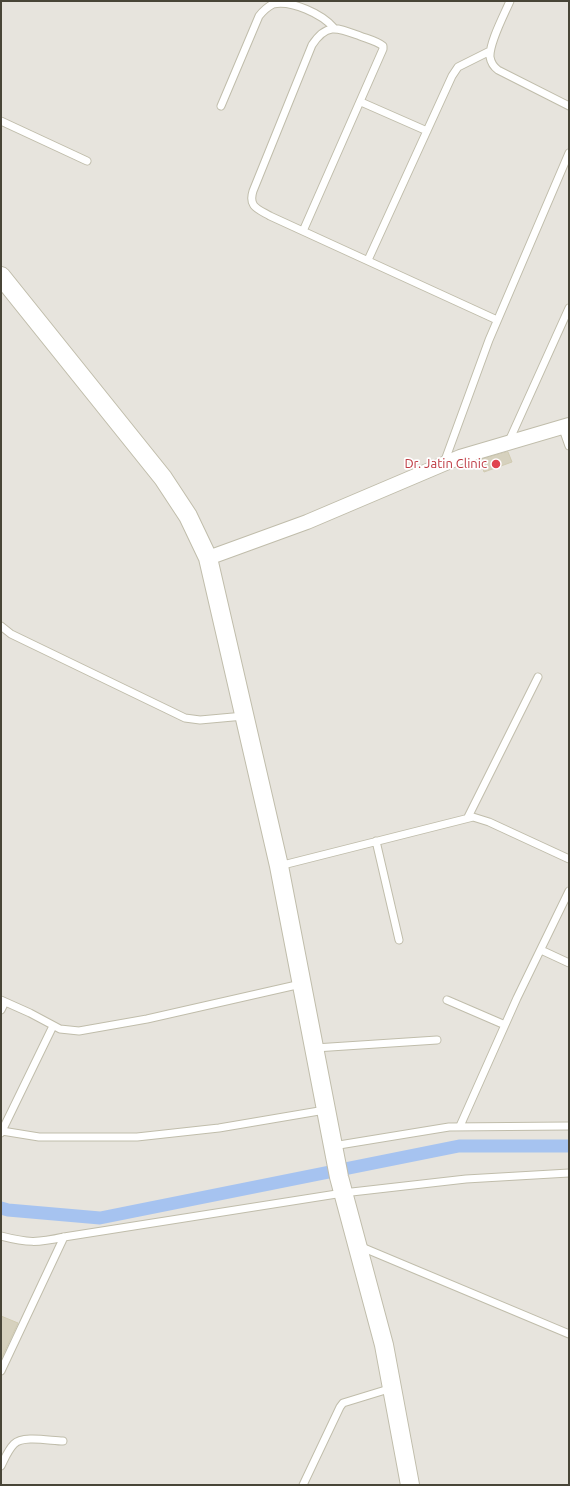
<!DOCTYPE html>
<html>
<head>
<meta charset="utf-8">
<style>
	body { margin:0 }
	#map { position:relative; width:570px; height:1486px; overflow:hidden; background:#f4f3e9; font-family:Ubuntu,sans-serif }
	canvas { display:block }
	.frame { position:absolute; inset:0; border:2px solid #484537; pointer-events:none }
</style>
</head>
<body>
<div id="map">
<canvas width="570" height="1486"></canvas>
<div class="frame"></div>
</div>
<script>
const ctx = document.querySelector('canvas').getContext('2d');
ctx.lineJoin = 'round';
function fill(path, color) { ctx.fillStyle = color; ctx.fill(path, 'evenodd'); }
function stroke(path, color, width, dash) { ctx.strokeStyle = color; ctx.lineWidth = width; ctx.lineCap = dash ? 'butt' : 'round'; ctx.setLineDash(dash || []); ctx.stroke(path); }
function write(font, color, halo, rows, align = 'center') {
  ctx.font = font + ' Ubuntu,sans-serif'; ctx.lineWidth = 3.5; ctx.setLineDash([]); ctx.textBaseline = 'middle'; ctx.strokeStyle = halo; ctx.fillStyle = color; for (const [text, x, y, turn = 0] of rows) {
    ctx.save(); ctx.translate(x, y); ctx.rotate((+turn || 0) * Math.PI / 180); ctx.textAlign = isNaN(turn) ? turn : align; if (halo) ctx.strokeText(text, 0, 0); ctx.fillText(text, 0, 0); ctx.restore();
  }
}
const industrial = new Path2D(`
	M1,1H569V1485H1Z`);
const canal = new Path2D(`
	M1,1208L8,1210L100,1218L459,1146H569`);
const building = new Path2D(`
	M508,452L512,462L484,472L480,460Z
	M1,1316L18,1323L1,1359Z`);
const service = new Path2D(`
	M510,1C504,15 489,43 490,57C491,63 494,67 498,70L569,106
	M361,102L427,131
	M221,106L259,16C263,11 267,7 273,4C292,0 322,14 334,28
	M1,121L87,161
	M303,231L383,49V46C377,41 368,39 360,36C338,28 327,22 312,45L253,191C248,207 258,209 270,216L497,320
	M368,260L452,76L458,67L490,51
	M562,426L569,446
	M509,441L569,308
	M444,463L489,340L569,153
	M1,626L11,634L185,718L200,720L244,716
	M468,817L538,677
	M376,841L399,940
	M279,866L473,817L489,822L569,859
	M541,950L569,963
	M1,1000L30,1013L60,1029L79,1031L147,1019L301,984
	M447,1000L505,1025
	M1,1010L5,1002
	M315,1048L437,1040
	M460,1126L517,998L569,891
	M2,1131L39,1137H137L219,1128L325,1110
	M1,1133L53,1026
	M333,1146L449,1127L569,1126
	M1,1236C28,1243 37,1243 64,1237L343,1193L466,1179L569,1173
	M359,1246L569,1334
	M1,1371L64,1237
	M1,1466C5,1458 8,1450 14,1444C23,1435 51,1441 63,1441
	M303,1485L340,1407L343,1403L392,1388`);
const minor = new Path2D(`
	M208,558L307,522L460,457L569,425`);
const tertiary = new Path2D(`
	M1,276L163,478L188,516L208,558L279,866L339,1177L384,1345L410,1485`);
const markers = [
	[496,464,5,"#e0444e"]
];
const healthNames = [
	["Dr. Jatin Clinic",487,464]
];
fill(industrial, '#e7e4dd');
stroke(canal, '#a6c3f0', 13);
fill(building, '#d6d1be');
stroke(building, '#d1cbb1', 1);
stroke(service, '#c0bdab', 9);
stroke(minor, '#c0bdab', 16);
stroke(tertiary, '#c0bdab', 20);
stroke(service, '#fff', 7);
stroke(minor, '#fff', 14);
stroke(tertiary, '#fff', 18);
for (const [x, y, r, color] of markers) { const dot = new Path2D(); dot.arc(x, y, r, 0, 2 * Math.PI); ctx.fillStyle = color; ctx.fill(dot); stroke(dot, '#fff', 1.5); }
write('13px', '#be3a42', '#fff', healthNames, 'right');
</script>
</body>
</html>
